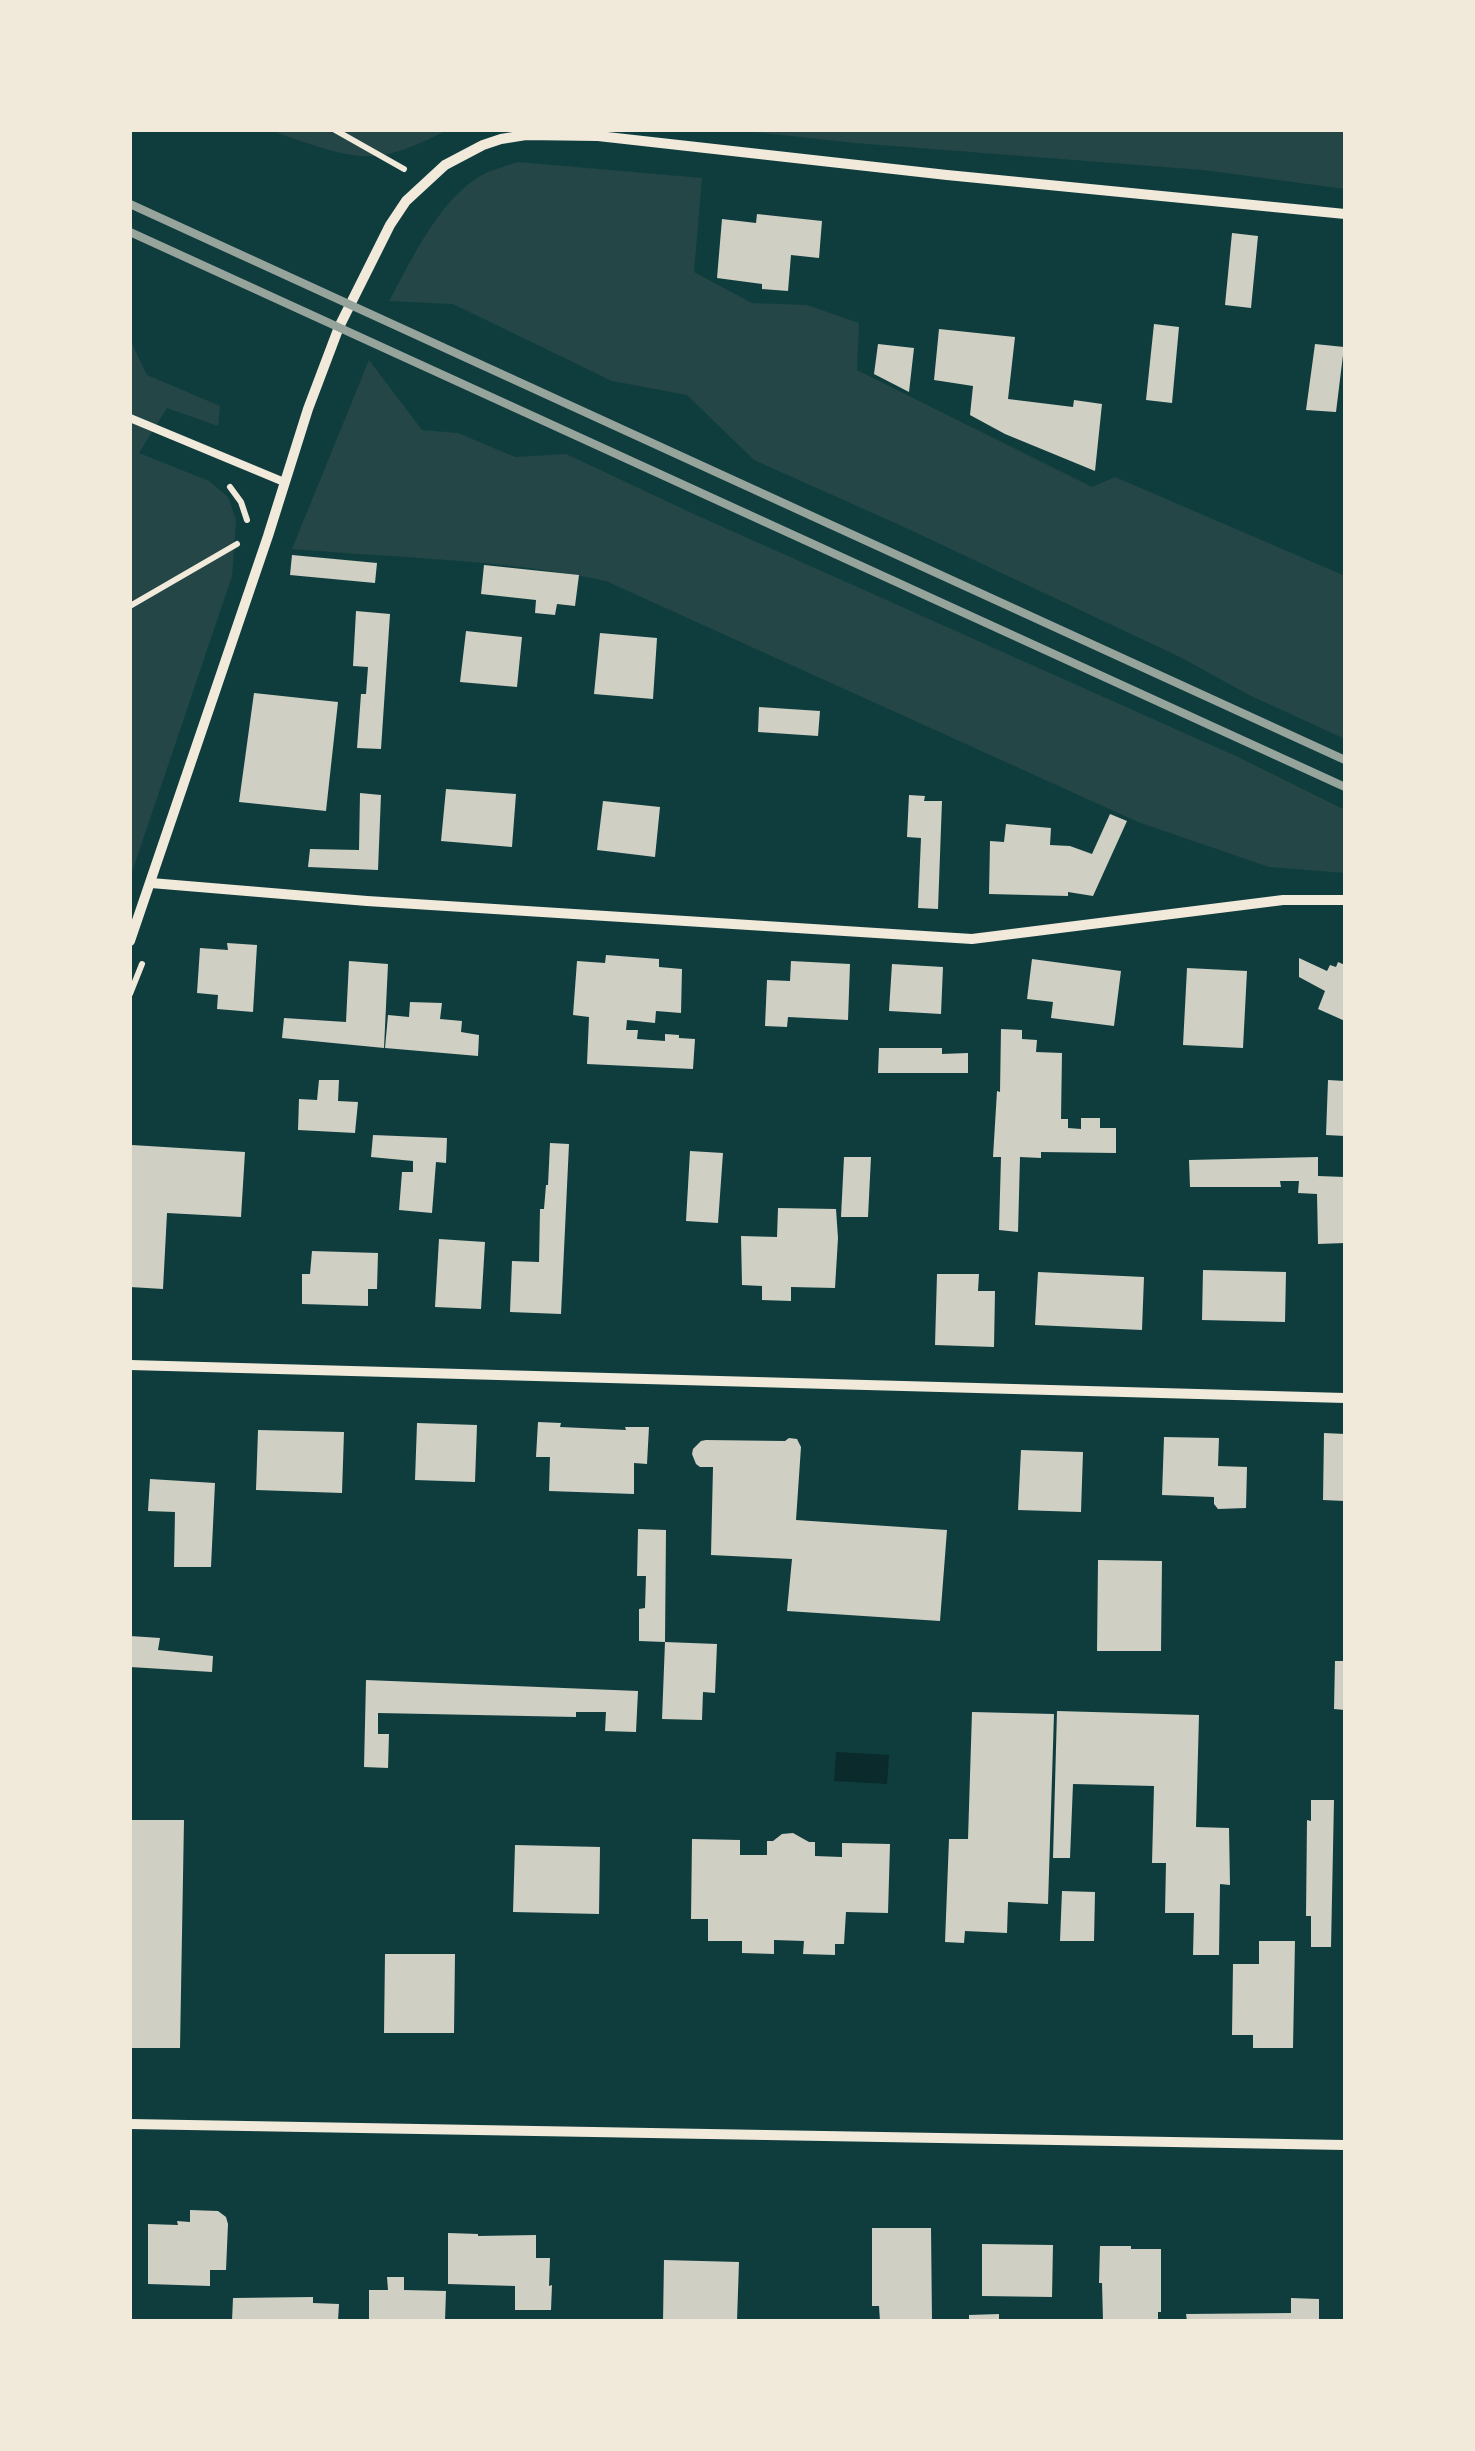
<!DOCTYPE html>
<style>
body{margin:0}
#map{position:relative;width:1475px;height:2451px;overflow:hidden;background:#0f3d3e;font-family:"Varela Round",sans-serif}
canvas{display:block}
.frame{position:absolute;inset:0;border:132px solid #f1e9da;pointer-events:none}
</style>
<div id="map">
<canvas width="1475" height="2451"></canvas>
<div class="frame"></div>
</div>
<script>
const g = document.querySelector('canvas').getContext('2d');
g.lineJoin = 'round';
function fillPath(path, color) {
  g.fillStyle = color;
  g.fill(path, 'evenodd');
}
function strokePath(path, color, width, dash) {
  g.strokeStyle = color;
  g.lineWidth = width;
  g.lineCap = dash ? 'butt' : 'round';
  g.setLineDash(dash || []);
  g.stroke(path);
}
fillPath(new Path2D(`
 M270 130H448C424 141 399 155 372 156 343 158 298 140 270 130Z
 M736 130H1345V189L1203 170 855 143Z
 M518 162 702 178 694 272 752 303 807 305 859 323 857 370 1092 487 1115 477 1345 576V739L1247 694 1182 658 904 527 754 460 687 395 612 381 453 304 389 301C413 258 441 194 488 172 498 168 509 165 518 162Z
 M130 340 147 375 220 406 218 426 167 408 139 453 209 481 228 497 236 520 232 576 130 878Z
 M369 360 422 430 458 433 515 457 566 454 696 515 1238 757 1345 810V873L1269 867 1138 822 606 581C504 559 396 558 292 549Z`), '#244646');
fillPath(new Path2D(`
 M836 1752 889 1755 887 1784 834 1781Z`), '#0a2a2b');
fillPath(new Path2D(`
 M757 214 822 221 819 258 791 255 788 291 762 289V284L717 278 722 219 756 223Z
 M1232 233 1258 236 1251 308 1225 305Z
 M1154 324 1179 327 1172 403 1146 400Z
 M939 329 1015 337 1008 399 1073 407 1074 400 1102 404 1095 471 1005 434 970 415 973 386 934 380Z
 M878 344 914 348 909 392 874 374Z
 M1315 344 1344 347 1336 412 1306 410Z
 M292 555 377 563 375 583 290 575Z
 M484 565 579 575 575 606 557 604 555 615 535 613 536 600 481 594Z
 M356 611 390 614 381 749 357 748 361 694H366L368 667 353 666Z
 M466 631 522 637 517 687 460 682Z
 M600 633 657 638 653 699 594 694Z
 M254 693 338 702 326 811 239 802Z
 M759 707 820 711 818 736 758 732Z
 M446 789 516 794 512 847 441 841Z
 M360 793 381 795 378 870 308 867 310 849 359 850Z
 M909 795 925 796 924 801H942L938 909 918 908 921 838 907 837Z
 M603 801 660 807 655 857 597 850Z
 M1110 814 1127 821 1093 896 1068 892V896L989 894 990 841 1004 842 1006 824 1051 828 1050 845 1070 846 1092 854Z
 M227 943 257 945 253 1012 217 1009 218 995 197 993 200 948 228 950Z
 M606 955 659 959V967L682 969 681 1013 656 1011 655 1023 627 1020 626 1030H638L637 1039 665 1041V1034L679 1035V1038L695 1039 693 1069 587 1064 589 1017 573 1015 577 961 605 963Z
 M1299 958 1327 971 1330 965 1336 967 1338 962 1345 965V1021L1318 1009 1325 991 1299 977Z
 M1032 959 1121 971 1114 1026 1051 1018 1053 1002 1027 999Z
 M349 961 388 964 384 1048 282 1038 284 1018 346 1022Z
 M791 961 850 964 848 1020 788 1017 787 1027 765 1026 767 980 790 981Z
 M892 964 943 967 941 1014 889 1011Z
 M1187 968 1247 971 1243 1048 1183 1045Z
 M410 1002 442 1003 440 1019 462 1021 461 1032 479 1035 478 1056 385 1048 388 1015 409 1017Z
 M1001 1029 1022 1030V1039L1037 1040 1036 1052 1062 1053 1061 1119H1068V1128L1081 1129V1118H1100V1128H1116V1153L1041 1152V1158L1020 1157 1018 1232 999 1230 1001 1157H993L997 1091 1000 1092Z
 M879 1048H942V1054L968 1053V1073H878Z
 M319 1080H339L338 1101 358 1102 355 1133 298 1130 299 1099 317 1100Z
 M1328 1080 1345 1081V1136L1326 1135Z
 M373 1135 447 1138 446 1163 436 1162 432 1213 399 1210 402 1172H413V1161L371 1157Z
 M550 1143 569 1144 561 1314 510 1312 512 1261 539 1262 540 1209H544L546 1185H548Z
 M132 1145 245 1152 241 1217 167 1213 163 1289 130 1287Z
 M690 1151 723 1153 718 1223 686 1221Z
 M844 1157H871L868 1217H841Z
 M1318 1157V1176L1345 1177V1243L1318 1244 1317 1194 1298 1193 1299 1181H1280L1281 1187H1190L1189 1160Z
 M778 1208 836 1209 838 1238 835 1288 791 1287V1301L762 1300V1286L742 1285 741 1236 777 1237Z
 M439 1239 485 1242 481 1309 435 1307Z
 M312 1251 378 1253 377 1289H368V1306L302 1304V1274H310Z
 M1203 1270 1286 1272 1285 1322 1202 1320Z
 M1038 1272 1144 1277 1142 1330 1035 1325Z
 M937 1274H979L978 1291H995L994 1347 935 1345Z
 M538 1422 561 1423 560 1427 626 1430 625 1427H649L647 1464 634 1463V1494L549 1491 550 1457H536Z
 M417 1423 477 1425 475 1482 415 1480Z
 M258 1430 344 1432 342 1493 256 1490Z
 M1324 1433 1345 1434V1501L1323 1500Z
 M1164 1437 1219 1438 1218 1466 1247 1467 1246 1508 1218 1509 1214 1504V1497L1162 1495Z
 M789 1438 797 1439 801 1447 796 1520 947 1530 940 1621 787 1611 792 1559 711 1555 713 1467H700L696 1464 692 1454 693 1449 701 1441 706 1440 785 1441Z
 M1021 1450 1083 1452 1081 1512 1018 1510Z
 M150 1479 215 1483 211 1567H174L175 1512 148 1511Z
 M638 1529 666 1530 665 1642 717 1644 715 1693 703 1692 702 1720 662 1719 665 1642 639 1641V1609L645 1608 646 1576H637Z
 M1098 1560 1162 1561 1161 1651H1097Z
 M130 1636 160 1638 158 1650 213 1656 212 1672 130 1667Z
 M1335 1661H1345V1710L1334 1709Z
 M366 1680 638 1691 636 1732 605 1731 606 1712H576V1717L378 1713V1734H389L388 1768 364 1767Z
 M1057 1711 1199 1715 1196 1827 1229 1828 1230 1885 1220 1884 1219 1955H1193L1194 1913H1165L1166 1863H1152L1154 1786 1073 1784 1070 1858H1053Z
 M972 1712 1054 1714 1048 1904 1008 1902 1007 1933 965 1931 964 1943 945 1942 949 1839H968Z
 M1311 1800H1334L1331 1947H1311V1916H1306L1307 1820 1311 1821Z
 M130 1820H184L180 2048H130Z
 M793 1833 809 1842H815V1856L842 1857V1843L890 1844 888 1913 846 1912 844 1944H835V1955L803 1954 804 1941 774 1940V1954L742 1953V1941H708V1919H691L692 1839 740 1840V1855H767V1841H773L782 1834Z
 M515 1845 600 1847 599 1914 513 1912Z
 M1062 1891 1095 1892 1094 1941H1060Z
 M1259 1941H1295L1293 2048H1253V2035H1232L1233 1964H1259Z
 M385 1954H455L454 2033H384Z
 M190 2210 218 2211 226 2217 228 2224 226 2270H210V2286L148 2284V2224L178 2225 177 2221 190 2222Z
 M872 2228H931L932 2321H880L879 2306H872Z
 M448 2233 478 2234V2236L536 2235V2258H550L549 2286 552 2285 551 2310H515V2286L448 2284Z
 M982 2244 1053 2245 1052 2297 982 2296Z
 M1100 2246H1131V2249H1161V2312H1158V2321H1103L1102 2283H1099Z
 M664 2260 739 2262 737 2321H663Z
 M387 2277H404V2290L446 2291 445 2321H369V2290H388Z
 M313 2297V2303L339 2304 338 2321H232L233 2298Z
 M1291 2298 1319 2299V2321H1187L1186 2314 1291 2313Z
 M999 2314V2321H969V2315Z`), '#cfcfc3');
strokePath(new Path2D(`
 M335 130 404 169
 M230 487 241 502 247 520
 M130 606 237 544
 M130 994 142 964`), '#f1e9da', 6);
strokePath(new Path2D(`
 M130 418 284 482`), '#f1e9da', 8);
strokePath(new Path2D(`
 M151 883 367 901 972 939 1283 900H1345
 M130 941 268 536 308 409 339 327 390 225 406 201 445 165 483 145 501 139 526 135 598 136 947 175 1345 214
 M130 1365 1345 1398
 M130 2124 1345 2145`), '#f1e9da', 10);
strokePath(new Path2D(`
 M130 204 1345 760
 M130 232 1345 787`), '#97a49c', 8);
</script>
